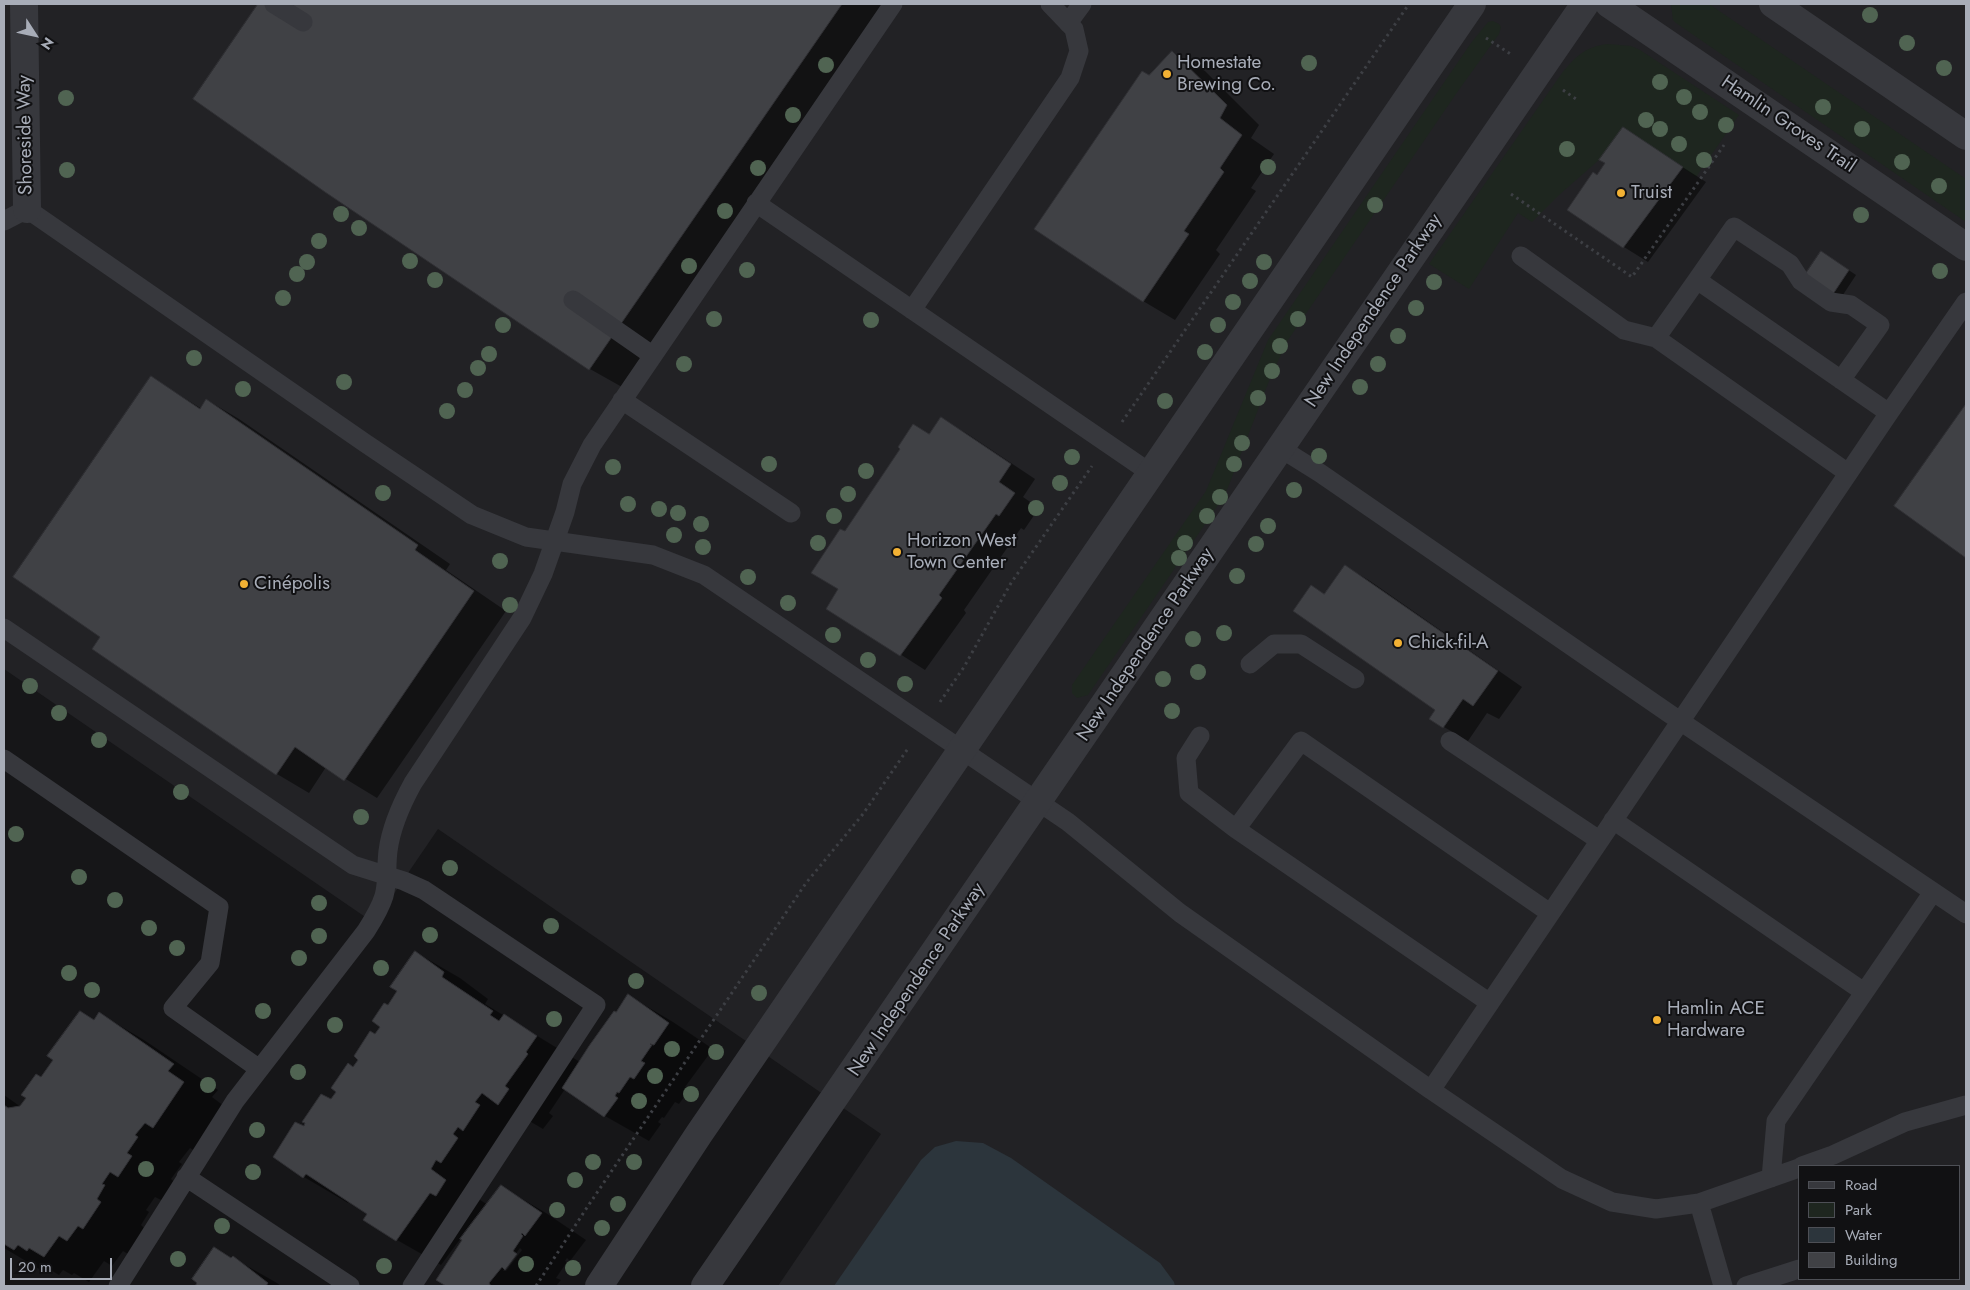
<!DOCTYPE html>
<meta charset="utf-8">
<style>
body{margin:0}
#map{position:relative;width:1970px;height:1290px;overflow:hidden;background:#161618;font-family:Jost,sans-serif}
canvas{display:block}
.frame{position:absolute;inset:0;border:5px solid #a8adb8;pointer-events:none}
.legend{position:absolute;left:1798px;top:1165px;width:162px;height:115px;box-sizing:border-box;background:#111113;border:1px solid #4d4f55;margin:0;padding:6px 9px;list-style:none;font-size:15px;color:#a8adb8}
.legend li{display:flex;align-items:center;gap:10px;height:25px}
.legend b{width:25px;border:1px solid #4d4f55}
.north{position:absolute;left:10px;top:10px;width:50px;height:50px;-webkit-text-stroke:4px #111113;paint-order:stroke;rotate:125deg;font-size:14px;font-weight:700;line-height:20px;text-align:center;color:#a8adb8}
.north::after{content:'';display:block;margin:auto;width:18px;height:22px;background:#a8adb8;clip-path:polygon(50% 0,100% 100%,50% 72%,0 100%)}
.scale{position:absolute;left:10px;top:1258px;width:102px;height:22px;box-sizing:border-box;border:2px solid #a8adb8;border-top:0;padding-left:6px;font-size:15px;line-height:18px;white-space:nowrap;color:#a8adb8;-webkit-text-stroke:4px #111113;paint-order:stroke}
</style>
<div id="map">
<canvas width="1970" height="1290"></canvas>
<div class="frame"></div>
<ul class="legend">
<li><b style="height:6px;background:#37383d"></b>Road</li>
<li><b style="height:14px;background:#1e261f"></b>Park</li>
<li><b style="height:14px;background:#2c353c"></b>Water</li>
<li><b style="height:14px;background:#404145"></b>Building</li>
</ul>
<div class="north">N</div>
<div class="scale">20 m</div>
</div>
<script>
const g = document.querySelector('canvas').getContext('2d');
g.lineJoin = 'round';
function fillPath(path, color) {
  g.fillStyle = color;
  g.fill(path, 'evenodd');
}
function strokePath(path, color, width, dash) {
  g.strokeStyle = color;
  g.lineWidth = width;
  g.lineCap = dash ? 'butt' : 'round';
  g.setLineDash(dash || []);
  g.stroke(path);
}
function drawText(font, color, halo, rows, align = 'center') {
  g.font = font + ' Jost,sans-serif';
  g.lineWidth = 4;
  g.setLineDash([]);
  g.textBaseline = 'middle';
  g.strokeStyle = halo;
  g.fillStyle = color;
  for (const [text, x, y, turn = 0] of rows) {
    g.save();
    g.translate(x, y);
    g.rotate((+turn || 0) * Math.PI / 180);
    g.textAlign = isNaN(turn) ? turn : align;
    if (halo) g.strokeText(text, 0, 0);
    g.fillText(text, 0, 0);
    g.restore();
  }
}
fillPath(new Path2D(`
 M4 4H1966V1286H778L881 1134 438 829 374 923 4 669ZM1799 1166H1959V1279H1799Z`), '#222225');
fillPath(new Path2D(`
 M1671 4H1709L1966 179V222L1676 23 1673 20Z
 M1493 21 1499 24 1501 27 1499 34 1458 91 1288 340 1271 376 1225 495 1088 695 1077 698 1072 693V685L1206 491 1268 340 1471 43 1488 22Z
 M1608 44 1631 46 1640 50 1739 115 1696 177 1651 147 1599 160 1559 195 1532 222 1518 213 1469 289 1429 264 1562 73C1577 55 1585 47 1608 44Z`), '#1e261f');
fillPath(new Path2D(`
 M956 1141 983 1143 1011 1158 1160 1263 1174 1282 1175 1286H834L921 1160 935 1147Z`), '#2c353c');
fillPath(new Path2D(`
 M259 4H887L622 387 590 369 326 191 194 98Z
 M1173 53 1205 71 1259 125 1251 138 1274 154 1251 188 1256 191 1216 250 1220 254 1175 320 1143 301 1149 77Z
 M1623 129 1706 182 1648 262 1624 247 1569 210 1598 176Z
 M1829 257 1856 275 1833 310Z
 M152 378 202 409 207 400 239 419 450 564 446 570 506 611 377 798 326 767 309 793 277 774 102 637Z
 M1966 406V556L1895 506Z
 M941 419 966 433 1035 479 1023 497 1039 508 1024 530 1021 528 964 610 966 613 925 670 828 608 840 589 845 532 929 435Z
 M1345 566 1370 581 1522 687 1499 719 1487 713 1468 741 1444 727 1437 710 1325 595Z
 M415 952 460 978 488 999 485 1004 580 1062 629 996 673 1022 713 1049 685 1087 689 1090 679 1104 675 1102 664 1118 662 1117 658 1122 661 1124 649 1141 605 1116 565 1089 549 1113 553 1116 543 1129 526 1119 474 1196 488 1205 502 1187 546 1213 586 1240 570 1261 567 1258 565 1261 567 1262 556 1278 561 1280 556 1286H448L438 1280 464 1239 461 1238 441 1265 397 1240 369 1214 349 1201 348 1203 304 1177 305 1128 331 1101 382 1027 388 1006 399 991ZM475 1218 478 1219 470 1229 468 1228ZM520 1248 522 1250 506 1271H503Z
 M100 1014 144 1040 218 1090 212 1097 228 1109 198 1153 190 1148 179 1162 182 1164 171 1179 176 1183 163 1201 155 1197 146 1210 149 1212 141 1225 145 1229 128 1254 123 1251 112 1266 104 1261 89 1282 74 1273 72 1275 63 1270 59 1275 44 1266 41 1270 4 1248V1095L21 1107 42 1079Z
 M233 1258 277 1283 281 1286H196L199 1283Z`), '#0007');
const building = new Path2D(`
 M258 4H842L589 370 325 192 193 99Z
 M1172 51 1227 105 1220 118 1242 135 1220 168 1224 172 1184 231 1189 234 1143 302 1034 229 1142 71 1149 75Z
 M1623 127 1683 167 1623 248 1567 210 1593 172 1597 175 1605 163 1599 160Z
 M1821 251 1849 270 1825 306 1796 288Z
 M151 376 200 409 206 399 418 545 415 550 474 591 344 781 295 747 276 775 92 649 100 637 13 577Z
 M1966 404V558L1894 506Z
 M941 417 1011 464 999 482 1015 493 999 516 996 514 939 595 942 598 900 656 826 609 838 589 811 573 840 529 845 531 900 449 898 447 913 424 929 434Z
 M1345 565 1498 671 1473 706 1463 699 1443 728 1429 719 1435 710 1293 611 1311 585 1324 594Z
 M415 951 444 972 442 977 493 1011 490 1015 499 1021 504 1014 537 1036 526 1052 528 1054 505 1086 509 1089 498 1105 482 1093 475 1102 480 1105 463 1131 458 1127 453 1134 458 1138 441 1163 436 1160 431 1169 446 1180 436 1196 430 1193 396 1241 363 1220 367 1214 306 1174 303 1178 273 1157 295 1122 304 1126 305 1123 302 1122 321 1094 331 1099 336 1092 331 1088 348 1063 353 1067 358 1060 354 1056 370 1031 375 1034 380 1027 372 1021 384 1003 388 1005 397 991 390 987Z
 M628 994 669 1023 654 1045 650 1044 652 1045 641 1061 645 1063 634 1079 630 1077 619 1093 617 1092 615 1096 618 1098 604 1117 562 1088 589 1046 614 1011 616 1012Z
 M80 1011 94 1020 99 1012 174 1064 168 1071 184 1082 153 1128 145 1123 135 1135 138 1137 127 1153 132 1156 118 1177 110 1172 102 1184 105 1185 97 1199 101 1202 83 1229 78 1226 67 1241 59 1236 44 1257 29 1248 27 1251 18 1245 14 1250 4 1244V1105L8 1108 20 1106 26 1098 21 1095 36 1074 41 1077 53 1060 47 1056Z
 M501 1185 542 1213 525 1236 522 1233 521 1234 523 1236 513 1251 517 1254 505 1270 502 1267 489 1283 491 1286H446L436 1280 462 1240 460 1239Z
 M214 1247 231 1258 233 1256 268 1283 266 1286H195L197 1283 192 1279Z`);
fillPath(building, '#404145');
strokePath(building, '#303034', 1);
strokePath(new Path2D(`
 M1486 38 1512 55
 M1563 90 1576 99
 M1511 194 1632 277 1724 145
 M1122 422 1409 4
 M940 702 964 667 1011 583 1092 466
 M536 1286 586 1209 806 883 863 814 909 747`), '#3d3f44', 3, [2.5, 4]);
strokePath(new Path2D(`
 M274 4 303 22
 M1068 23 1082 4
 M756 203 1152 474
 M4 221 27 209 365 443 472 515 526 537 653 555 704 575 1068 822 1180 913 1431 1090 1889 413 1966 302
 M1521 256 1624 330 1656 338 1848 473
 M573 300 652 355
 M912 310 1070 78 1079 51 1074 29 1050 4
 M1656 338 1697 280
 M1841 380 1880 325 1851 305 1831 302 1801 281 1790 264 1734 227 1697 280 1889 413
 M622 400 791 513
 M1280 448 1320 473 1680 721 1966 914
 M4 628 353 865 404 881 424 890 596 1005 412 1286
 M1250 664 1274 644H1301L1355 679
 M1200 736 1186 758 1189 793 1236 829
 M1450 741 1599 840
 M4 759 219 907 210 963 173 1008 258 1068
 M1613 820 1864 992
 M1490 1003 1236 829 1301 741 1550 913
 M1431 1090 1562 1179 1612 1202 1656 1209 1699 1203 1799 1168
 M1802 1166 1833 1155 1905 1122 1966 1105
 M186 1177 350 1286
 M1771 1178 1776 1121 1933 892
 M1699 1203 1723 1286
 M118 1286 235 1101 366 931C373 920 380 909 384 896 388 882 386 866 388 851 391 827 402 803 413 783L522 618 543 574 565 512 572 484 592 445 893 4
 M1746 1286 1799 1269`), '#37383d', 19);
strokePath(new Path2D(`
 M24 4 27 209`), '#37383d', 28);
strokePath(new Path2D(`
 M1609 4 1966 247
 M1773 4 1966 136
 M599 1286 699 1134 1472 4
 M705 1286 1585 4`), '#37383d', 28);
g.fillStyle = '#506452';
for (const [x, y] of [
 [1870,15],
 [1907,43],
 [1309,63],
 [826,65],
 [1944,68],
 [1660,82],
 [1684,97],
 [66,98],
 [1823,107],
 [1700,112],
 [793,115],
 [1646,120],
 [1726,125],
 [1660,129],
 [1862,129],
 [1679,144],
 [1567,149],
 [1704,160],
 [1902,162],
 [1268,167],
 [758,168],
 [67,170],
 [1939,186],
 [1375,205],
 [725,211],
 [341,214],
 [1861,215],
 [359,228],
 [319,241],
 [410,261],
 [307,262],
 [1264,262],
 [689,266],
 [747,270],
 [1940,271],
 [297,274],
 [435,280],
 [1250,281],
 [1434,282],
 [283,298],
 [1233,302],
 [1416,308],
 [714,319],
 [1298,319],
 [871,320],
 [503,325],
 [1218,325],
 [1398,336],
 [1280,346],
 [1205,352],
 [489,354],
 [194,358],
 [684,364],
 [1378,364],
 [478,368],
 [1272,371],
 [344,382],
 [1360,387],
 [243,389],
 [465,390],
 [1258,398],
 [1165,401],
 [447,411],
 [1242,443],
 [1319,456],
 [1072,457],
 [769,464],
 [1234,464],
 [613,467],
 [866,471],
 [1060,483],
 [1294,490],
 [383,493],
 [848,494],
 [1220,497],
 [628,504],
 [1036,508],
 [659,509],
 [678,513],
 [834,516],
 [1207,516],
 [701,524],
 [1268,526],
 [674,535],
 [818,543],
 [1185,543],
 [1256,544],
 [703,547],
 [1179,558],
 [500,561],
 [1237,576],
 [748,577],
 [788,603],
 [510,605],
 [1224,633],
 [833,635],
 [1193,639],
 [868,660],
 [1198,672],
 [1163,679],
 [905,684],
 [30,686],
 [1172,711],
 [59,713],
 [99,740],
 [181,792],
 [361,817],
 [16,834],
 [450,868],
 [79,877],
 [115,900],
 [319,903],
 [551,926],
 [149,928],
 [430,935],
 [319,936],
 [177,948],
 [299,958],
 [381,968],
 [69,973],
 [636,981],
 [92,990],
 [759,993],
 [263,1011],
 [554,1019],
 [335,1025],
 [672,1049],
 [716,1052],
 [298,1072],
 [655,1076],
 [208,1085],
 [691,1094],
 [639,1101],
 [257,1130],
 [593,1162],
 [634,1162],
 [146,1169],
 [253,1172],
 [575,1180],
 [618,1204],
 [557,1210],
 [222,1226],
 [602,1228],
 [178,1259],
 [526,1264],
 [384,1266],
 [573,1268]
]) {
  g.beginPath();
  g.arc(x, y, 8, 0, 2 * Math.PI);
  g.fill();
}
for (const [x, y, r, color] of [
 [1167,74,5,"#f2b134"],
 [1621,193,5,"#f2b134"],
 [897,552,5,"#f2b134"],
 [244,584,5,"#f2b134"],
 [1398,643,5,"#f2b134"],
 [1657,1020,5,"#f2b134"]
]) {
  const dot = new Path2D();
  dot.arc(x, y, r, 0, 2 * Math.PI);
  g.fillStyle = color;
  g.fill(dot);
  strokePath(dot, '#111113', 2);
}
drawText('19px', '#a8adb8', '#111113', [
 ["Homestate",1177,63],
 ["Brewing Co.",1177,85],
 ["Truist",1631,193],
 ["Horizon West",907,541],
 ["Town Center",907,563],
 ["Cinépolis",254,584],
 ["Chick-fil-A",1408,643],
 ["Hamlin ACE",1667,1009],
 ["Hardware",1667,1031]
], 'left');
drawText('19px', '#a8adb8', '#111113', [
 ["Hamlin Groves Trail",1788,125,34],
 ["Shoreside Way",26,135,-91],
 ["New Independence Parkway",1374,311,-56],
 ["New Independence Parkway",1146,645,-56],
 ["New Independence Parkway",917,980,-56]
]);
</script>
